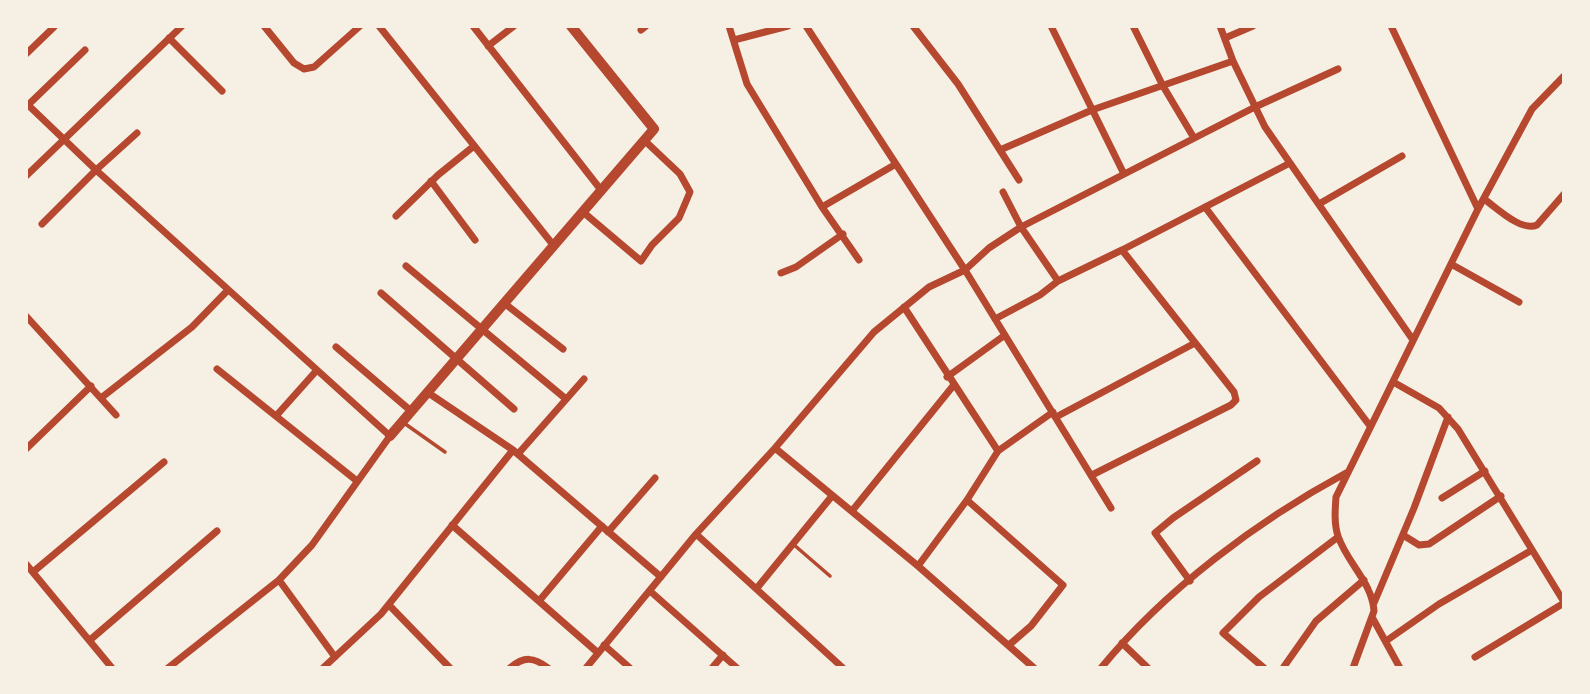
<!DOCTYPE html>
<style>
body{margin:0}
#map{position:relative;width:1590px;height:694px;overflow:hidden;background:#f6efe4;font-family:"Titillium Web",sans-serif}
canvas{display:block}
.frame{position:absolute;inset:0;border:28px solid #f6efe4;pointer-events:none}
</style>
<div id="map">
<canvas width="1590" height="694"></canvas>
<div class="frame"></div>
</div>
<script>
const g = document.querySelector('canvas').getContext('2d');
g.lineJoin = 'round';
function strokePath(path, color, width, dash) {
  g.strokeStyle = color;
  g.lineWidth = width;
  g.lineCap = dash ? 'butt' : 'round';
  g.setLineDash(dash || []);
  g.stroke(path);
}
strokePath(new Path2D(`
 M404 423 445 452
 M793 544 830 576`), '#b5482f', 3.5);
strokePath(new Path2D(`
 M264 26 294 63 304 69 314 67 360 26
 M379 26 554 246
 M473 26 601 190
 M729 26 747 84 822 207 859 260
 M806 26 965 270 1111 508
 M913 26 958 84 1019 180
 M1051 26 1124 174
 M1133 26 1163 86 1194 138
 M1220 26 1233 61 1265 127 1413 340
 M1391 26 1478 209
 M641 30 646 26
 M169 38 222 91
 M1225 38 1253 26
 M734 40 788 26
 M488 46 514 26
 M26 54 54 27
 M26 103 96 170 390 436 312 545 279 580 168 668
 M27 106 85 50
 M1000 150 1092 110 1233 61
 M26 176 182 26
 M431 181 475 240
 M1003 192 1021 227 1058 281 1122 250 1290 163
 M1484 199C1497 208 1521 232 1537 225L1564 194
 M1319 204 1402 156
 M822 207 896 164
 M1205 207 1370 426
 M583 212 641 261 652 245 679 218 690 192 680 174 644 140
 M396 216 438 175 474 146
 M42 224 96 170 137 133
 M1451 264 1519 302
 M406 266 566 399
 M781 273 796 267 843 234
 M381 293 514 409
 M504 303 563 349
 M904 307 998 451
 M26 316 116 415
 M995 319 1040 295 1058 281
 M336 347 411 411
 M217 369 357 481
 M947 377 1005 335
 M1395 383 1439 408 1458 429 1564 602
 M427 392 513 450 661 577
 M101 398 192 327 228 290
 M276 416 317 370
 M1056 417 1195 343
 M775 448 918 566 1034 668
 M26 449 91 386
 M518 454 584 379
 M1092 475 1231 405 1236 400 1234 392 1122 250
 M1442 498 1485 471
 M967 500 1063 585 1031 626 1009 645
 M852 511 953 386
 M452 525 597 652
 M608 532 655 478
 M696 534 843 668
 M1403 535 1419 545 1429 544 1501 496
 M26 564 112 668
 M918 566 967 500 998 451 1053 412
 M33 572 164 462
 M279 580 335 657
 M1190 581 1155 533 1173 518 1257 461
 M757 588 832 496
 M650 591 737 668
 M539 601 602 526
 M1374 603 1414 508 1448 417
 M389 605 450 668
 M1372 617 1400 668
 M90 640 217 531
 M1386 641 1439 604 1532 550
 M1122 643 1148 668
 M604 645 630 668
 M1475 657 1564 603
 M323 668 381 614 513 450
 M510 668C524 656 534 657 548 668
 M586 668 696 534 775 448 874 332 929 287 965 270 989 248 1021 227 1255 107 1338 69
 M712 668 723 655
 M1101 668C1165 590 1257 521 1346 473
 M1264 668 1223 633 1259 597 1338 537
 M1283 668 1316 621 1364 580
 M1353 668 1374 611C1372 582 1347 563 1338 536 1334 524 1335 510 1336 497L1478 209 1532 109 1564 76`), '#b5482f', 7);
strokePath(new Path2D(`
 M390 436 654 129 571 26`), '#b5482f', 10);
</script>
